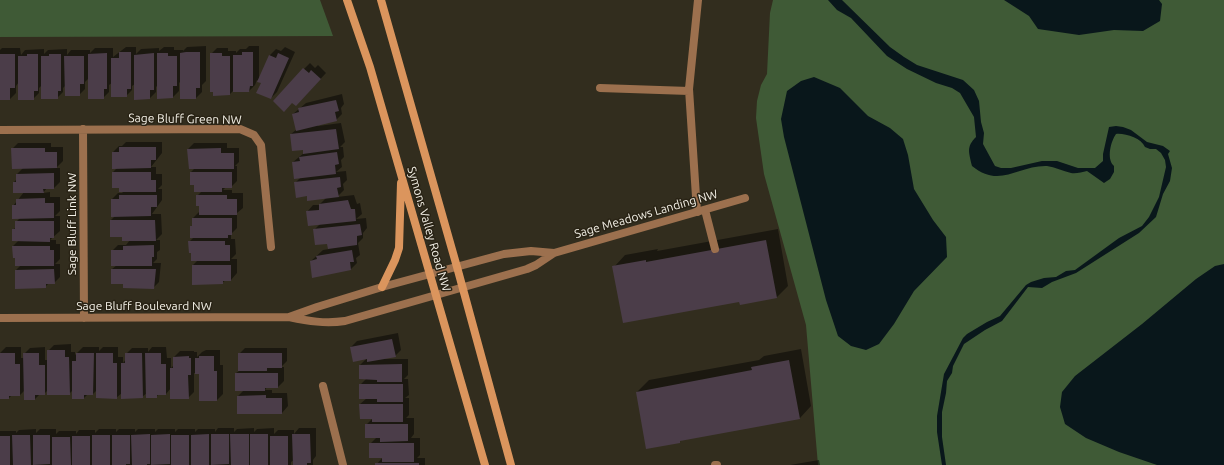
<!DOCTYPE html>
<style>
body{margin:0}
canvas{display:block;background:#322d1e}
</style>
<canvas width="1224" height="465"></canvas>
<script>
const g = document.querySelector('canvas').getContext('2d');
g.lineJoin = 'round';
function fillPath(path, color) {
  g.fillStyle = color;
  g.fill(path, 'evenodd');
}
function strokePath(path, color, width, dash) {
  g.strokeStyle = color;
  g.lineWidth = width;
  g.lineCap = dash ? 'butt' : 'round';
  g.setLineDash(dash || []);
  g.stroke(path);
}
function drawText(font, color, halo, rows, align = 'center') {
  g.font = font + ' Ubuntu,sans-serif';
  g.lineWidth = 3;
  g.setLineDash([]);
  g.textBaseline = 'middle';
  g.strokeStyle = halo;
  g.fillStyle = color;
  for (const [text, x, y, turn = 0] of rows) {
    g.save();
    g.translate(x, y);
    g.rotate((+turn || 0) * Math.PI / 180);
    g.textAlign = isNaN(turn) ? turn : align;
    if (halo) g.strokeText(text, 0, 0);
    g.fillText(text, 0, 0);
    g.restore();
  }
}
fillPath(new Path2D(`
 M0 0H320L333 36 0 37Z
 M773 0H1224V465H818L806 325 764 174 756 118 757 101 761 85 767 74 770 13Z`), '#3f5a36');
fillPath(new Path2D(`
 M828 0H842L890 47 904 57 917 65 963 80 974 90 979 101 981 122 984 133 983 144 995 166 1001 168H1011L1042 161H1057L1078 168H1095L1103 161V154L1109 127 1116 126 1123 127 1131 130 1147 142 1163 146 1170 151 1168 154 1172 168 1170 181 1163 194 1156 217 1139 233 1076 273 1052 282 1042 288 1028 287 1002 321 985 330 964 344 953 366 952 373 947 381 946 393 942 412V437L946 465H942L937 432V416L944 374 963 338 967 334 987 322 1000 316 1026 285 1031 282 1044 278 1056 277 1066 271 1075 270 1119 238 1142 226 1149 217 1159 197 1166 167 1165 160 1161 153 1156 149H1150L1145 147C1141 138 1125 133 1116 134 1111 141 1106 159 1114 166V172L1110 179 1104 183 1087 171C1082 172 1076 174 1071 173 1063 171 1055 167 1047 166 1018 165 1000 189 972 166 969 152 966 147 976 137L974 117 960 93 952 88 936 83 907 69 887 56 851 18 837 10Z
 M1004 0H1159L1162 4 1160 21 1143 31 1114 30 1079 35 1038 29 1029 16Z
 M814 77 840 88 868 116 890 128 903 139 908 155 914 189 933 220 946 237 947 257 914 291 894 324 879 344 866 350 851 346 838 336 826 300 784 137 781 119 787 91 801 81Z
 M1224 264V465H1157L1119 452 1086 438 1065 424 1060 407 1062 392 1075 376 1142 324 1196 279 1215 266Z`), '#09171b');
fillPath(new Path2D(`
 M206 46V81L202 85V92L196 98 181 81 179 83V91L173 97 158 85 156 87V92L150 98 135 84 132 86V90L126 96 112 83 109 85V92L103 98 89 78 85 82V89L79 95 65 86 63 88V92L57 98 42 85 39 88V93L33 99 19 82 16 86V93L10 99H0V50L2 48H20L21 55 25 50 44 49V54L48 50 67 49V55L71 50H90V53L95 48H113V57L126 47H136V54L141 49 159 48V51L164 47H174V50H183V51L187 47Z
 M249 46H259V80L270 55 276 49 281 51 285 47 295 52 277 92 271 98 262 83 257 80 255 85 249 91H233L230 94 211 54 217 48H228V51H236V53L240 49H246Z
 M310 63 315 68 318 65 326 73 302 99 292 102 304 69Z
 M342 94 344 104 341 108 342 114 336 120 317 125 318 126 341 123 345 142 340 147H343L344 157 341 160 342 167 336 172 346 171 347 180 343 184 344 190 337 197 354 195 357 204 360 203 362 214 356 219 366 218 367 228 363 233V238L358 243 360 255 356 258 357 263 351 269 311 261 323 250 329 249 328 243 314 230 320 224 307 212 313 205H319L326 198 308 195 295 183 301 177 293 162 304 153V149L291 134 297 129 293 114 306 103Z
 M126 142H162V153L151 167H156V174H162V185L158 189H162V200L152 214H161L162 234 156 240H160V250L157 252V259L153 263H161L159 282 153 288 124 283 112 269 117 265 112 251 118 245H126L130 240 123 236 111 220 115 216 112 199 118 193H122L124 191 120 187 113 172 117 168 113 152 119 146H122Z
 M18 143H51V147H63V161L56 168H60V182L54 188H47L43 193 50 192V197H60V211L55 216H60V231L50 240H56V244H60V259L55 264H60V277L54 283H49L45 287 16 270 21 265 16 257 13 246 19 240 13 230 16 227V222L20 218 13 206 24 192 14 182 17 179V174L24 167 12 149Z
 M194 143H227V148H239V162L235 166H237V181L231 187H226L223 190H232V193H243V208L237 213V228L231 234V239H235L236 254 231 259H237V273L231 280H226L222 283 193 265 198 260 189 242 194 237 191 227 193 224V218L199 212 200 205 197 196 202 191 195 184 191 172 195 168 188 149Z
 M778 229 788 286 777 297 740 301 614 267 625 255 658 249 657 251Z
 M398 333 401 350 395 356 385 358V359H408V375L404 379H408L409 395 405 398H409V415L406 418H414V434L411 438H420V455L417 458H425V465H376L383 457 370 444 377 437 366 425 373 418 360 404 367 398 360 385 366 379 360 365 367 358 351 347 357 341Z
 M71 344V352H75V355L83 347H99V351L103 347H118V357H123V363L126 359V354L132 348H148V352L152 347H166L167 358H171V368L174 365V357L180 351H194V352H197V357L202 352 206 350H220V365H223V394L217 400 200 373H194V392L188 398 171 388 166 394H159L156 397 147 393 142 397 122 393 116 398 97 390 93 394H88L84 398 73 390 69 394 48 390 44 394H40L35 399 25 390 20 395H12L9 398H0V353L6 347H21V358H24V354L30 348 45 347V360H48V351L54 345Z
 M245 348H287V361L281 367H284V381L278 387H267L265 390H272V393H287L288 406 282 413 238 396 244 390 236 373 239 371V354Z
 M801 349 811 406 800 418 682 440 679 442 637 392 649 380 759 360 764 356Z
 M218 428H234V432L237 429 254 428V432L257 429 274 428V434L278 430H294V434L299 428H316V456L313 460V465H294V460L291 462V465H0V431H16V433L19 430 36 429V433L40 429H56V434L59 431H76V434L79 430H95V433L99 429H116V432L119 429H135V432L138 429H155V432L158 429H175V432L178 429H195V432L198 429H215V432Z
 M819 460 820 465H790Z`), '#0007');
fillPath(new Path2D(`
 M119 52H131V89H127V97H111V58H119Z
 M186 52H200V88H196V99H180V53Z
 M242 52H253V86H250L249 92H233V55H242Z
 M107 53V89H104V99H88V54Z
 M154 53V90H150V99L134 100V55Z
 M157 53H168V56H177V86H173V98L157 99Z
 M210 53H222V56H230V95L213 96V92H210Z
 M278 53 289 58 271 99 256 93 261 83 257 82 269 55 276 58Z
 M0 54H15V88H10V100H0Z
 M27 54H38V91H34V100H18V56H27Z
 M49 54H61V91H58V99H41V56H49Z
 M64 56H84V84H80V96H65Z
 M303 68 309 73 311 70 321 79 296 106 292 103 284 112 273 101Z
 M336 100 339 111 335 112 337 121 296 131 292 114 299 112 298 108Z
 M336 129 339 149 303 154V150L292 151 290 134Z
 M119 147H156V160H151V168L112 169V152H119Z
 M11 148H45V152H57V168L12 169Z
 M221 148V153H234V169H189L187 149Z
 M337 152 339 164 335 165 336 174 294 179 292 162 300 161 299 157Z
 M112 172H151V180H156V192H119V188H112Z
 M190 172H232V188H222V192H194V185H190Z
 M54 173V189H43L44 193H13V182H16V174Z
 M340 177 341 187 337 188 339 197 307 201V196L296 198 294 182Z
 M119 195H157V207H151V216L111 217V199H119Z
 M196 195H227V199H237V215H199V206H196Z
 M45 198V203H54V218L12 219V205H16V199Z
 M348 200 351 209H355L356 221 308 226 306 211 319 210V204Z
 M192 218H232V235H228V238H190V226H192Z
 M110 220H155L156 241H122V237H110Z
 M15 221H54V238H50V242L12 241V229H15Z
 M360 224 362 235 357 236V245L328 249 327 244 315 245 313 229Z
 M766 240 777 298 740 305 739 302 623 323 612 266 646 260V262Z
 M188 241H225V245H230V261H191V253H189Z
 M154 245V257H152V266H111V250H123V246Z
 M12 246H50V250H54V266H15V258H13Z
 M352 250 354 262H350L351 270 312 278 310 261 317 259 316 256Z
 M192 265H231V281H223V284L192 285Z
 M54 269 55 284H46V288L15 289V270Z
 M111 269H156L154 289 123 288V284H111Z
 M392 339 396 357 367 362V359L353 362 350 347Z
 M47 350H65V357H69L70 395H47Z
 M0 353H15V364H20V396H9V399H0Z
 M23 353H39V365H45V395H35V400H24Z
 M76 353H94L93 395H84V399H72V361H76Z
 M96 353H113V363H117V399L96 398Z
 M125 353H142L143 398 121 399V363H125Z
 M145 353H161V364H166V395H157V398H146Z
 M238 353H282V368H267V371H238Z
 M189 356V358H191V375H188L189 399H170V368H173V357Z
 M199 356H214V371H217V401H199V374H195V358H199Z
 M789 360 800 419 680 441V443L646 449 636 392 752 370 751 367Z
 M402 364V382H377V380L359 379V365Z
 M235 373H278V388H265V391H235Z
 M359 384H403V402H377V399H359Z
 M266 395V398H282V414H237V396Z
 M359 404H403V422H372V419H360Z
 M365 424H408V441L380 442V438H365Z
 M150 434V464H147V465H132L131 435Z
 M170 434V464L151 465V435Z
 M209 434V465H191V435Z
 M211 434H229V464L211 465Z
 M230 434H249V465H231Z
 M250 434H268V465H250Z
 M292 434H310L311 463H307V465H293Z
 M12 435H30L31 465H13Z
 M33 435H50V464L33 465Z
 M92 435H110V465H92Z
 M112 435H130V464H126V465H112Z
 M171 435H189V465H171Z
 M0 436H10V465H0Z
 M72 436H90V465H72Z
 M270 436H288V465H270Z
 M52 437H70L71 465H52Z
 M369 443H414V462H382V458H369Z
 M375 463H419V465H375Z`), '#4b3d49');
strokePath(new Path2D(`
 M600 88 689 91
 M705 210 715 249
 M697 212 689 89 698 0
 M715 465H717`), '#9c704e', 8);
strokePath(new Path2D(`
 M83 129 84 318
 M0 130 240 129 254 135 261 145 271 247
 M289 317 317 307 382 287 504 254 531 251 554 253
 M0 318 289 317C308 321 325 324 345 321L527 269 536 265 554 253 745 198
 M323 386 343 465`), '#9c704e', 8);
strokePath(new Path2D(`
 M347 0 370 67 485 465
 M381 0 457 267 511 465
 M382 287 395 260 399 248 401 183`), '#db955d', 8);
drawText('12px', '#f4f1e7', '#292315', [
 ["Sage Bluff Green NW",185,119,1],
 ["Sage Meadows Landing NW",646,214,-16],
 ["Sage Bluff Link NW",72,224,-90],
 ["Symons Valley Road NW",429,229,74],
 ["Sage Bluff Boulevard NW",144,306]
]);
</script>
